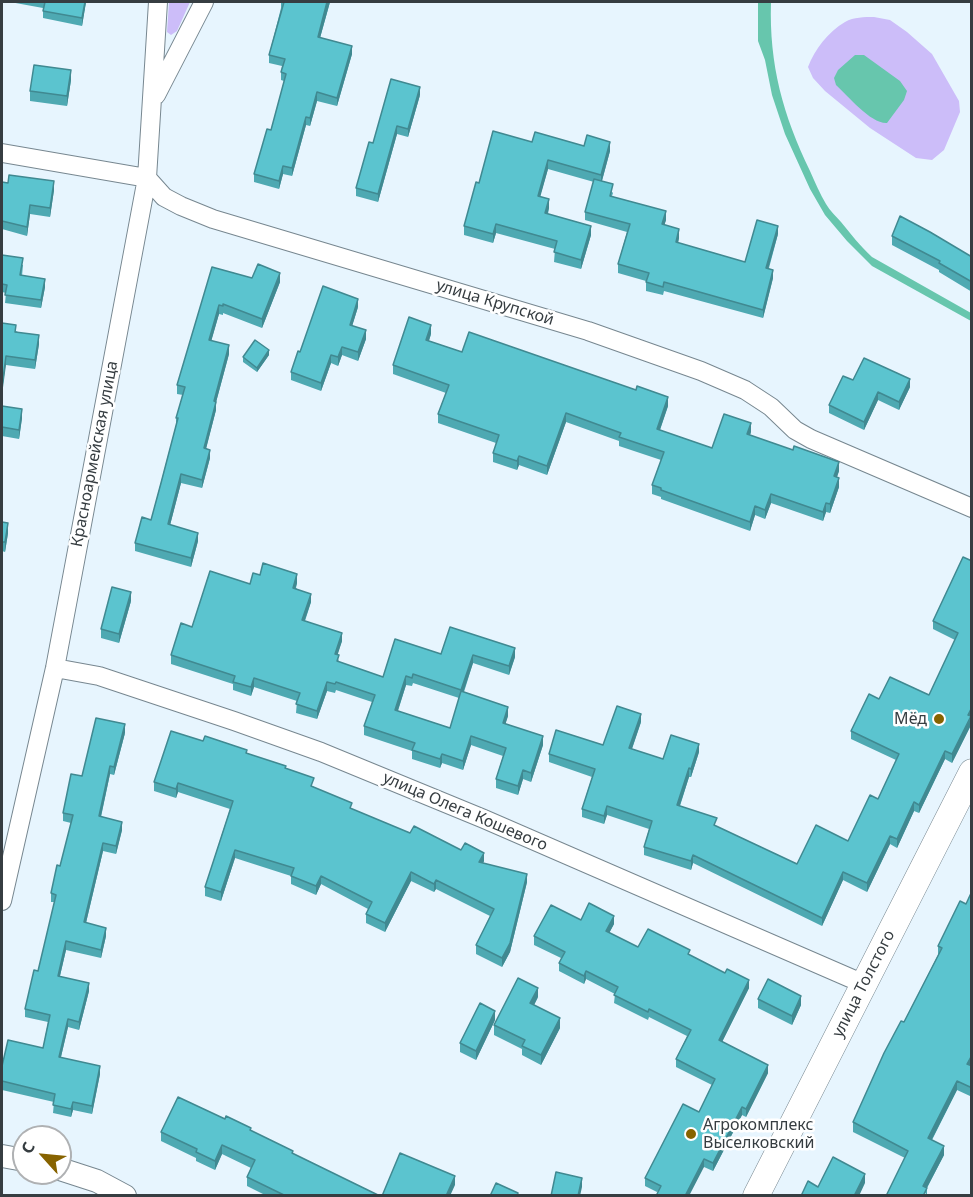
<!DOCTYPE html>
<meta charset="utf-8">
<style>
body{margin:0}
#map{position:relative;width:973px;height:1197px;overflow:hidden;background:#e7f5fe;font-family:"Noto Sans",sans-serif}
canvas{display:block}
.frame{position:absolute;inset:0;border:3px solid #363d41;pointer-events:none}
.north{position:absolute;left:12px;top:1125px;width:60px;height:60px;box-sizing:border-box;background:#fff;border:2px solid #afb1b3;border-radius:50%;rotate:297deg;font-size:16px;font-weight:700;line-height:24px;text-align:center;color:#363d41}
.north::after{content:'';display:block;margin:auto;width:21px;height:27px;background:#876300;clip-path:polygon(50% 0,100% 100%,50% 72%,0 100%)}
</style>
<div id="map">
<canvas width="973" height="1197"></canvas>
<div class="frame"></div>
<div class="north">С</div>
</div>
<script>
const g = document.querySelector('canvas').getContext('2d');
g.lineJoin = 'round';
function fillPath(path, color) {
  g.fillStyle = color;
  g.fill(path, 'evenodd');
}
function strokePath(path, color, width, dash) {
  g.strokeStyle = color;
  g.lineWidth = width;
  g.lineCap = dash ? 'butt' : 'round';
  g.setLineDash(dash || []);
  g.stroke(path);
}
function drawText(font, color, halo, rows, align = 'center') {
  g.font = font + ' "Noto Sans",sans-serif';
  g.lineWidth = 5;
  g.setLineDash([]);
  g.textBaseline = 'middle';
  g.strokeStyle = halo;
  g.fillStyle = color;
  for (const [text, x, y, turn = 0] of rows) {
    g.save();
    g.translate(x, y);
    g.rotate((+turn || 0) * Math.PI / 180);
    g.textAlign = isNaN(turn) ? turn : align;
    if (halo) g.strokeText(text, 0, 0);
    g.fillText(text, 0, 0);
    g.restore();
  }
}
fillPath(new Path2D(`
 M169 2H190L177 31 171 35 167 32Z
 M874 17 890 20 907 32 932 54 959 101 960 112 944 150 932 160 916 158 870 128 825 91 813 78 808 67C815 49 828 32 845 22 854 17 864 17 874 17Z`), '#ccbdf9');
fillPath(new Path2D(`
 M758 2H771C769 65 783 115 810 171 815 182 820 194 826 204 830 211 836 216 841 222 851 234 860 246 872 257L971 313V321L872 266 847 241 825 215 810 189 785 134 772 95 765 60 758 41Z
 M855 55H864L900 81 907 91 904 100 887 123C871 124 848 96 836 85L834 78 838 70Z`), '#67c6ad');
const minor = new Path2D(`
 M156 95 204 2
 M2 153 147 178 164 197 181 206 213 219 588 331 701 371 745 390 771 407 795 430 811 439 972 508
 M55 668 99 676 234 721 321 752 484 819 864 984
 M2 901 55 668 147 178 158 2`);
const tertiary = new Path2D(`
 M2 1156 24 1160
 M60 1169 97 1181 125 1196`);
const secondary = new Path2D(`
 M756 1196 972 772`);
strokePath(minor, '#778790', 20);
strokePath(tertiary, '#778790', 24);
strokePath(secondary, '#778790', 27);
strokePath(minor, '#fff', 18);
strokePath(tertiary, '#fff', 22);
strokePath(secondary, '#fff', 26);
fillPath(new Path2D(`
 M10 2H86L82 26 43 18V8Z
 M281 2H330L320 38 352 54 337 106 317 101 310 126 306 125 292 176 283 174 279 189 254 182V174L271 130 284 81 281 80V72L282 66 269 63V55L281 8Z
 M71 80 67 106 30 101V91Z
 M420 95 408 137 397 134 378 202 356 196V188L373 143Z
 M532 142 584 146 610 151 602 181 613 193 612 196 666 220 664 225 679 238 678 243 745 262 778 234 769 268 773 278 763 318 664 291 663 295 646 291V281L618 273V264L627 232 585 220V212L594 182 548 169 540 196 549 208 548 214 591 235 581 269 554 262 555 249 496 233 493 243 464 235V226L479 183Z
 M2 182 54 190 50 217 30 214 27 236 2 229Z
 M892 236 972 257V292L939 272V270L892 245Z
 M2 255 23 265 22 276 45 287 41 308 5 303 6 293 2 292Z
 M212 267 252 278 280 282 262 328 223 313V315L219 314 211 341 229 354 216 402V410L206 448 210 458 202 488 181 483 170 525 198 541 191 567 135 551V543L151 520 176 425V418L183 395 177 394V385Z
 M358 307 352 326 366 339 358 361 342 355 338 366 331 363 321 391 291 380V372L300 352Z
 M2 323 39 344 35 369 6 365Z
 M431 334 429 341 462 352 668 406 660 430 712 448 751 432 750 435 839 471 837 477 839 487 830 513 826 512 823 521 771 503 765 519 755 515 750 531 661 499V497L652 494V485L661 460 619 446V441L566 422 547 475 519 465 517 470 493 462V453L496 443 438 423V414L446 393 393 374V365Z
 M269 355 257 372 243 362V357Z
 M853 380 910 387 899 410 878 400 864 430 829 413V405Z
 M2 406 22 418 19 439 2 436Z
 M2 522 8 533 5 552 2 551Z
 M963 557 971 725 952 763 945 759 919 813 914 811 897 848 890 844 867 892 843 880 822 926 693 863 691 870 644 855V847L649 829 607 815 604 824 582 817V809L592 777 549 762V754L603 745 641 722 632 749 663 759 699 752 691 777H689L680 806 717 827 797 864 848 841 878 799 896 760 851 739V731L879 699 929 695 955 640 933 629V621Z
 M260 575 297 583 296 588 311 602 305 621 342 641 337 655 339 662 383 677 441 654 450 627 515 657 509 675 473 663 464 692 508 716 505 724 543 745 531 782 523 779 518 795 496 788V779L503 756 471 745 463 770 442 763 440 768 412 759V751L364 735V726L372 702 336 690 335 693 327 691 317 719 296 713 297 701 254 687 251 696 233 690V684L171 664V655L192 627 250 584ZM413 683 459 698 450 728 398 711 406 685 412 686Z
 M131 601 119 643 101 638V629Z
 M125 733 114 775 110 774 101 817 122 830 116 854 103 851 86 923 106 936 101 958 66 950 60 976 89 991 79 1030 68 1027 61 1057 100 1074 92 1114 73 1110 71 1117 53 1113 54 1102 2 1090V1066L43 1048 48 1022 25 1017V1009L38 971 55 902H51V893L60 866 71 823 63 821V813Z
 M203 741 247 753 286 769 314 787 352 809 410 833 484 861 483 863 527 882 510 952 502 967 476 954V945L490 916 436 889 434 892 411 881 385 932 366 923V914L368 909 321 884 316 895 291 884V876L235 858 221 901 205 896V887L230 809 178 792 176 798 154 791V782Z
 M972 891V1064L971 1066H972V1093L970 1096 957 1090 932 1140 944 1155 927 1188V1196L905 1158 853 1132V1122L938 955V946L966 904Z
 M614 924 609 933 638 947 690 955 749 988 722 1042 768 1073 746 1117 742 1115 713 1171 704 1167 657 1192 645 1186V1178L699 1112 712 1085 676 1067V1059L687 1036 649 1017 648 1020 614 1003 615 994 586 979 584 984 559 971V963L561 958 534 945V936Z
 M538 997 534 1005 560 1028 541 1065 522 1055V1049L494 1035V1025Z
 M758 999 801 1005 792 1025 758 1008Z
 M495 1020 476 1060 460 1052V1043Z
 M251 1131 293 1154 380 1196H267L247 1186V1177L251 1168 222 1154 215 1170 196 1161V1158L161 1141V1132Z`), '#4ea9b2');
fillPath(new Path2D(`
 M85 2H86L82 26V18Z
 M327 2H330L318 45V37Z
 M352 46V54L337 106V98Z
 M71 70V80L67 106V96Z
 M420 87V95L408 137V129Z
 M317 92V101L310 126V118Z
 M306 117V125L292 176V168Z
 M397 126V134L378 202V194Z
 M610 142V151L601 184V175Z
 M548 160V169L538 205V196Z
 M283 166V174L279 189V181Z
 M54 181V190L50 217V208Z
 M549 199V208L545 222V213Z
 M30 205V214L27 236V227Z
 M666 211V220L662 233V224Z
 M496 224V233L493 243V234Z
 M591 226V235L581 269V260Z
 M778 226V234L766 276V268Z
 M679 229V238L676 251V242Z
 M773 270V278L763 318V310Z
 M280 273V282L262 328V319Z
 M45 279V287L41 308V300Z
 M358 299V307L350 333V325Z
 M219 305V314L209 349V340Z
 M431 325V334L426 349V340Z
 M366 330V339L358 361V352Z
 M39 335V344L35 369V360Z
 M229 345V354L214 410V401Z
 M342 347V355L338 366V357Z
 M269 350V355L257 372V368Z
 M331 355V363L321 391V383Z
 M6 356V365L2 395V386Z
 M910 379V387L899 410V402Z
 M878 392V400L864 430V422Z
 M668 397V406L657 438V429Z
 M216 402V410L204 457V448Z
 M22 409V418L19 439V430Z
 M566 413V422L547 475V466Z
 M751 423V432L747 443V434Z
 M210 450V458L202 488V480Z
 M519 456V465L517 470V461Z
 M839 462V471L834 485V476Z
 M181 474V483L168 533V524Z
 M839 478V487L830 513V504Z
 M771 494V503L765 519V510Z
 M826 503V512L823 521V512Z
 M755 506V515L750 531V522Z
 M8 523V533L5 552V542Z
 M198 533V541L191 567V558Z
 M297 574V583L293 596V588Z
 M131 592V601L119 643V634Z
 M311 594V602L302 628V620Z
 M342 633V641L335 663V654Z
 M515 648V657L509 675V666Z
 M473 655V663L461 699V690Z
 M406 676V685L395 719V710Z
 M254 678V687L251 696V687Z
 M327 682V691L317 719V711Z
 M508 707V716L503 732V723Z
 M972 707V715L968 723V715Z
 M641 714V722L629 757V748Z
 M971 716V725L952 763V754Z
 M125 724V733L114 775V767Z
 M471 736V745L463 770V761Z
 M543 736V745L531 782V773Z
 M699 744V752L691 777V769Z
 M945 751V759L919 813V805Z
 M442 754V763L440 768V759Z
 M110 766V774L99 825V816Z
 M689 768V777L677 814V805Z
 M523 770V779L518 795V786Z
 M178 783V792L176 798V789Z
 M914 802V811L897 848V839Z
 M607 806V815L604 824V816Z
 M122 822V830L116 854V846Z
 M890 836V844L867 892V883Z
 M103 843V851L84 931V922Z
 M235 850V858L221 901V892Z
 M484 853V861L479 871V862Z
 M693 855V863L691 870V861Z
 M411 872V881L385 932V923Z
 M843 872V880L822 926V918Z
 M527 874V882L510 952 502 967V958Z
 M321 876V884L316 895V886Z
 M436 880V889L434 892V884Z
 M614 916V924L606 939V931Z
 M106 928V936L101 958V950Z
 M66 941V950L58 984V976Z
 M586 971V979L584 984V976Z
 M749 980V988L719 1048V1040Z
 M89 983V991L79 1030V1022Z
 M538 988V997L530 1013V1003Z
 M801 996V1005L792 1025V1016Z
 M495 1011V1020L476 1060V1051Z
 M560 1018V1028L541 1065V1055Z
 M68 1019V1027L59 1065V1057Z
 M972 1055V1064L967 1073V1064Z
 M768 1065V1073L746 1117V1109Z
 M100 1066V1074L92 1114V1106Z
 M957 1081V1090L928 1147V1138Z
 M972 1084V1093L970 1096V1087Z
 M73 1102V1110L71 1117V1109Z
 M742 1107V1115L713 1171V1163Z
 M222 1145V1154L215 1170V1161Z
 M944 1146V1155L923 1195V1186Z
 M704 1159V1167L689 1196H685Z
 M865 1174V1183L859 1196H854Z
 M455 1176V1185L450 1196H446Z
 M582 1178V1187L580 1196H578Z`), '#408991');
const building = new Path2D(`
 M45 2H85L82 18 43 11Z
 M284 2H327L318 37 352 46 337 98 317 92 310 118 306 117 292 168 283 166 279 181 254 174 267 129 271 130 286 74 281 72 285 59 269 55Z
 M34 65 71 70 67 96 30 91Z
 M391 79 420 87 408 129 397 126 378 194 356 188 369 142 373 143Z
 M493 131 532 142 535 132 584 146 587 135 610 142 601 175 548 160 538 196 549 199 545 213 591 226 581 260 554 252 557 241 496 224 493 234 464 226 476 182 479 183Z
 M9 175 54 181 50 208 30 205 27 227 2 221V182L8 183Z
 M594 179 613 184 610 196 666 211 662 224 679 229 676 242 745 262 757 220 778 226 766 268 773 270 763 310 664 282 663 287 646 282 649 273 618 264 630 224 585 212Z
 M900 216 930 232 972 257V282L939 263 940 261 892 236Z
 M2 255 23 258 20 275 45 279 41 300 5 295 7 285 2 284Z
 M258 264 280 273 262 319 223 304V306L219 305 209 340 229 345 214 401 216 402 204 448 210 450 202 480 181 474 168 524 198 533 191 558 135 543 142 517 151 520 161 483 178 418H176L185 387 177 385 212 267 252 278Z
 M323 286 358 299 350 325 366 330 358 352 342 347 338 357 331 355 321 383 291 372 298 351 300 352Z
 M409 317 431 325 426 340 462 352 469 332 636 390 637 386 668 397 657 429 712 448 724 414 751 423 747 434 793 450 794 446 839 462 834 476 839 478 830 504 826 503 823 512 771 494 765 510 755 506 750 522 661 490V488L652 485 664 452 619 437 621 433 566 413 547 466 519 456 517 461 493 453 499 435 438 414 449 385 393 365Z
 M2 323 16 325 15 332 39 335 35 360 6 356 2 386Z
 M255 340 269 350 257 368 243 357Z
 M864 358 910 379 899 402 878 392 864 422 829 405 843 376 853 380Z
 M2 406 22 409 19 430 2 427Z
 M2 522 8 523 5 542H2Z
 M963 557 972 561V707L968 715 971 716 952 754 945 751 919 805 914 802 897 839 890 836 867 883 843 872 822 918 693 855 691 861 644 847 652 821 607 806 604 816 582 809 595 769 549 754 556 730 603 745 617 706 641 714 629 748 663 759 671 735 699 744 691 769 689 768 677 805 717 818 714 825 797 864 816 825 848 841 870 795 878 799 899 754 851 731 869 694 879 699 890 677 929 695 958 633 933 621Z
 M263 563 297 574 293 588 311 594 302 620 342 633 335 654 339 655 337 661 383 677 395 639 441 654 450 627 515 648 509 666 473 655 461 690 413 674 412 678 406 676 395 710 450 728 461 691 508 707 503 723 543 736 531 773 523 770 518 786 496 779 506 748 471 736 463 761 442 754 440 759 412 750 415 743 364 726 375 695 336 682 335 684 327 682 317 711 296 704 300 693 254 678 251 687 233 682 235 676 171 655 181 623 192 627 210 571 250 584 253 573 260 575Z
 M112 587 131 592 119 634 101 629Z
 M96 718 125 724 114 767 110 766 99 816 122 822 116 846 103 843 84 922 106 928 101 950 66 941 58 976 89 983 79 1022 68 1019 59 1057 100 1066 92 1106 73 1102 71 1109 53 1105 55 1094 2 1081V1066L8 1040 43 1048 50 1015 25 1009 34 970 38 971 56 895 51 893 57 865 60 866 73 815 63 813 71 774 82 776Z
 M171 731 203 741 205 736 247 750 246 753 286 766 285 768 314 778 311 786 352 803 350 808 410 833 414 826 461 850 465 843 484 853 479 862 527 874 510 943 502 958 476 945 494 909 436 880 434 884 411 872 385 923 366 914 372 902 321 876 316 886 291 876 294 868 235 850 221 892 205 887 233 801 178 783 176 789 154 782Z
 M972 891V1055L967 1064 972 1066V1084L970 1087 957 1081 928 1138 944 1146 923 1186 927 1188 923 1196H886L908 1151 853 1122 884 1053 901 1021 904 1022 942 948 938 946 960 901 966 904Z
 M589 903 614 916 606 931 638 947 648 929 690 950 688 954 725 973 727 969 749 980 719 1040 768 1065 746 1109 742 1107 713 1163 704 1159 685 1196H656L661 1186 645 1178 683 1104 699 1112 715 1079 676 1059 691 1030 649 1009 648 1012 614 995 618 987 586 971 584 976 559 963 565 952 534 936 551 905 581 920Z
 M518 978 538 988 530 1003 560 1018 541 1055 522 1046 525 1040 494 1025Z
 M768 979 801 996 792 1016 758 999Z
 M480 1003 495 1011 476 1051 460 1043Z
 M178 1097 225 1119 226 1116 251 1128 250 1130 293 1151 292 1153 380 1196H286L247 1177 255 1160 222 1145 215 1161 196 1152 197 1149 161 1132Z
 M400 1153 455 1176 446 1196H382Z
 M833 1157 865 1174 854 1196H801L808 1181 818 1187Z
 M556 1172 582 1178 578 1196H551Z
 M496 1183 518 1193 517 1196H490Z`);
fillPath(building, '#5bc4cf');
strokePath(building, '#408991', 1.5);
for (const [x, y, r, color] of [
 [939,719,6,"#876300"],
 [691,1134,6,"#876300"]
]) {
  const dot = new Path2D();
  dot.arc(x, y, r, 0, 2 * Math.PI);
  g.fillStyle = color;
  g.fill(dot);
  strokePath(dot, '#fff', 2);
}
drawText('16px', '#363d41', '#fff', [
 ["улица Крупской",495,303,17],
 ["Красноармейская улица",95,454,-79],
 ["улица Олега Кошевого",465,812,23],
 ["улица Толстого",864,984,-63]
]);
drawText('16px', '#363d41', '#fff', [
 ["Мёд",927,719],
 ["Агрокомплекс",703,1125,"left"],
 ["Выселковский",703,1143,"left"]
], 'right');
</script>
